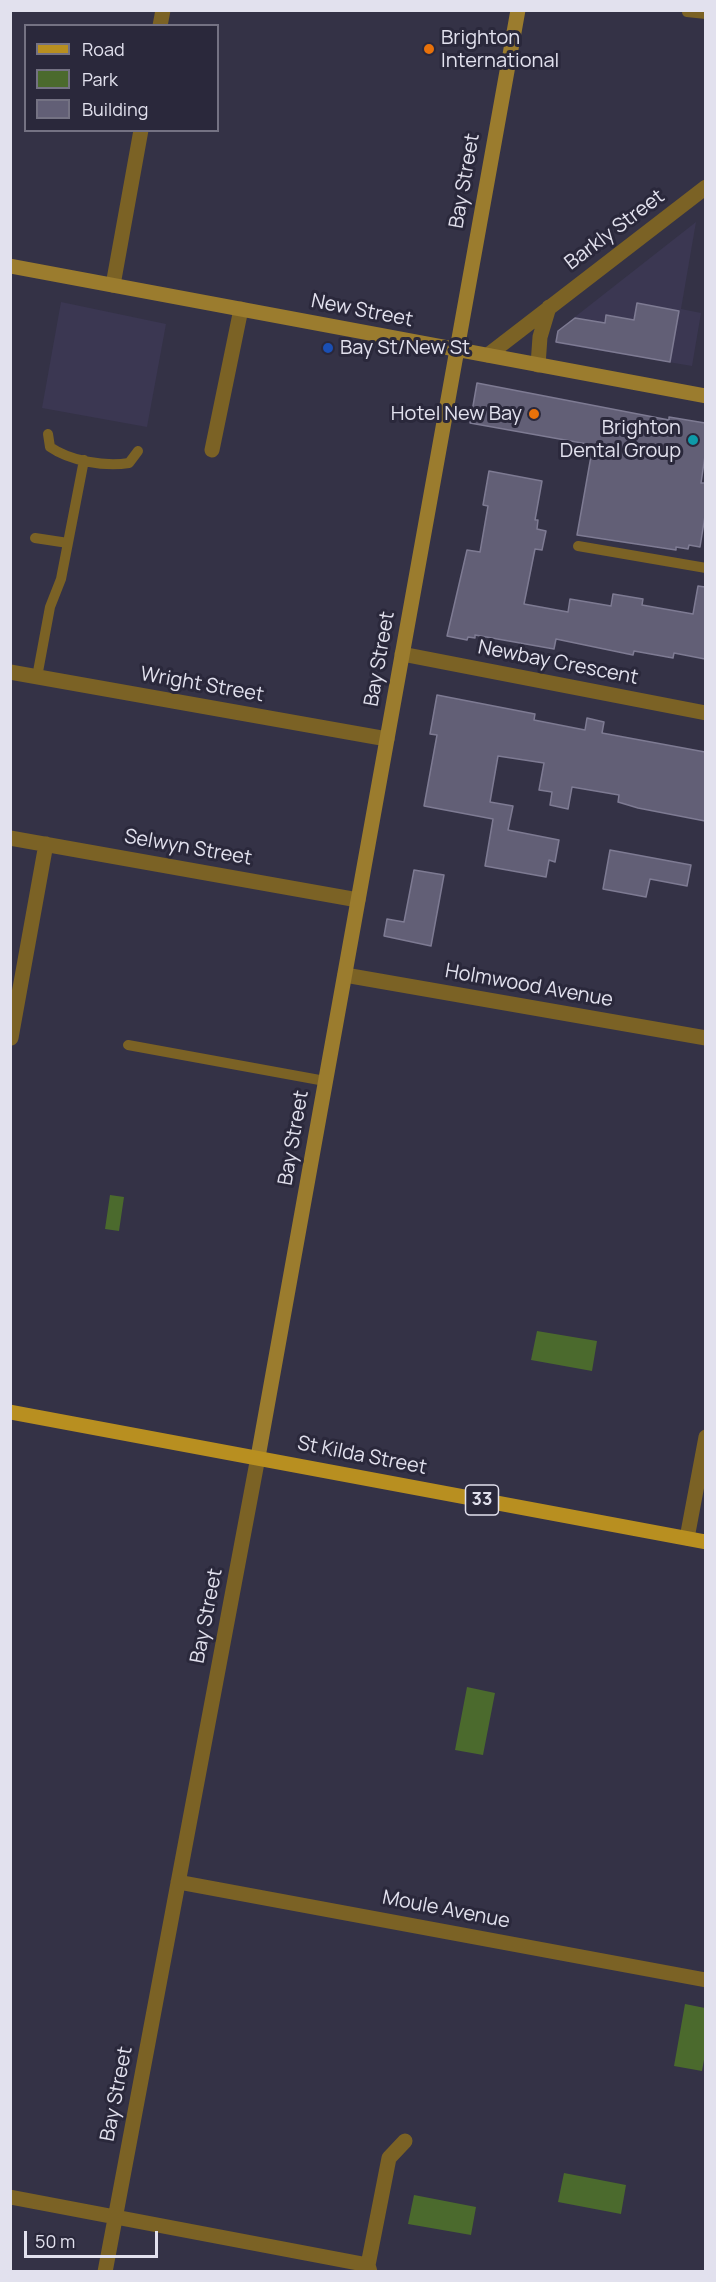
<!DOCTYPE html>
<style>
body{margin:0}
#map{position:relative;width:716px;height:2282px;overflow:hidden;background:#343246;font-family:Manrope,sans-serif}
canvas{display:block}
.frame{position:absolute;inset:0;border:12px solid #e2e1ee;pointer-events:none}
.legend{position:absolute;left:24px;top:24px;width:195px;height:108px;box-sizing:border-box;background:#2a283b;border:2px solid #747283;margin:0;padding:8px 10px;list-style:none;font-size:18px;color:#e2e1ee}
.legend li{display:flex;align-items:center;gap:12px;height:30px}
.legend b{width:30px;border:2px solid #747283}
.scale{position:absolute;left:24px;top:2231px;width:134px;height:27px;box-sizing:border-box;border:3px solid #e2e1ee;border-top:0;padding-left:8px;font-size:18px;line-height:21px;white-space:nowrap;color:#e2e1ee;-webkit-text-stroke:4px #2a283b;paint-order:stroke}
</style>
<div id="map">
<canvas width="716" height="2282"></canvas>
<div class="frame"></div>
<ul class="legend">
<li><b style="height:8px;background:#b88f20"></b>Road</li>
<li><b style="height:16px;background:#4b6a2d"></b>Park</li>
<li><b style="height:16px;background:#625f76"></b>Building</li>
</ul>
<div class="scale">50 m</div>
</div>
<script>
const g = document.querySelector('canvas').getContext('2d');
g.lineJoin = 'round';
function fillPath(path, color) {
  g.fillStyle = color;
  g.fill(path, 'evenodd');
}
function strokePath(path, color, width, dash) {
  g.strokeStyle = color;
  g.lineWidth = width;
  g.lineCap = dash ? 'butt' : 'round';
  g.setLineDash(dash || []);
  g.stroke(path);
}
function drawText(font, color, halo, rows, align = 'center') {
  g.font = font + ' Manrope,sans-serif';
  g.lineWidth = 6;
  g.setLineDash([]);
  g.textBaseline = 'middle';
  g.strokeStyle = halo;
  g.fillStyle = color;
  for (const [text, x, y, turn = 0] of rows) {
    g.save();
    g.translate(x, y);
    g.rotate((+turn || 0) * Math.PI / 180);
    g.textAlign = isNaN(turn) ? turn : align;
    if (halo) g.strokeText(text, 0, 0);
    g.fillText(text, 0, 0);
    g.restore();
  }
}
fillPath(new Path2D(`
 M696 222 681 309 701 313 692 366 555 343 557 331Z
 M61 302 166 324 147 427 42 408Z`), '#3b3752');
fillPath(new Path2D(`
 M110 1195 124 1197 119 1231 105 1229Z
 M537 1331 597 1341 592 1371 531 1360Z
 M467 1687 495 1693 483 1755 455 1750Z
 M685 2004 705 2008V2054L702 2071 674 2066Z
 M564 2173 626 2185 621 2214 558 2202Z
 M414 2195 476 2207 471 2235 408 2224Z`), '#4b6a2d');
const building = new Path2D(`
 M637 303 679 311 670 362 556 342 558 331 575 318 605 323 606 315 634 320Z
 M477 383 669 420V417L705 423V456L701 483H705V516L700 547 689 545 688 549 676 547V550L577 535 593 445 470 423Z
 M489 471 542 481 535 520H538L537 529 546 531 542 550 535 549 524 604 568 612 570 599 611 606 613 594 643 599 642 605 693 614 698 586 705 587V659L674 653 673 658 634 651 633 655 556 639 554 649 475 635V638L468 637 467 640 447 636 467 550 480 552 488 506 483 505Z
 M437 695 535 714 534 720 585 730 587 718 604 722 602 733 705 752V821L638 808 618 802 619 795 572 787 568 809 550 805 552 792 539 790 544 763 498 756 490 802 513 806 508 830 559 840 555 862 549 860 546 877 485 866 493 819 424 806 437 735 430 734Z
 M610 850 691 865 687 886 650 879 646 897 603 889Z
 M414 870 444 875 431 946 384 936 387 919 404 922Z`);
fillPath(building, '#625f76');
strokePath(building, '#7e7b93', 1.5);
strokePath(new Path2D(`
 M687 12 706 14
 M48 434 50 447C70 461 105 467 129 463L138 451
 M35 538 68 543
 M578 546 706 568
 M37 677 50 607 61 579 84 460
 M128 1045 325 1081`), '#7b6225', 10);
strokePath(new Path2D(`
 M160 26 163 10
 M113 285 141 130
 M488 355 706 187
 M538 365 540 337 549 307
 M212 450 241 309
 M402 654 706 713
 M10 672 387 739
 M10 838 358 900
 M345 975 706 1038
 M11 1038 46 844
 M687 1538 706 1437
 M178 1882 706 1980
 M10 2197 368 2265
 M105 2272 258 1457
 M370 2272 368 2265 389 2158 405 2141`), '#7b6225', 15);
strokePath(new Path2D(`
 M10 266 706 396
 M258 1457 518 10`), '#9b7c2e', 15);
strokePath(new Path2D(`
 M10 1412 706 1542`), '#b88f20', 15);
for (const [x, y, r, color] of [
 [429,49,6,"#e8710a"],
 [328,348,6,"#1a4fb4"],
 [534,414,6,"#e8710a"],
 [693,440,6,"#0f9aa8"]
]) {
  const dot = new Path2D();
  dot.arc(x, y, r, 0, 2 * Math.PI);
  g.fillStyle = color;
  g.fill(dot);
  strokePath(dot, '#2a283b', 2);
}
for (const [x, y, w] of [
 [482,1500,33]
]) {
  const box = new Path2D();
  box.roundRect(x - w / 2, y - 15, w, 30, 4.5);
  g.fillStyle = '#2a283b';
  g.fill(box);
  strokePath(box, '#e2e1ee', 1.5);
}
drawText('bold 18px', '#e2e1ee', null, [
 ["33",482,1500]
]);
drawText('20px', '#e2e1ee', '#2a283b', [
 ["Brighton",441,38],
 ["International",441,61],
 ["Bay St/New St",340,348],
 ["Hotel New Bay",522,414,"right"],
 ["Brighton",681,428,"right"],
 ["Dental Group",681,451,"right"]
], 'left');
drawText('20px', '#e2e1ee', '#2a283b', [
 ["Bay Street",465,181,-80],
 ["Barkly Street",615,230,-37],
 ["New Street",362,311,11],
 ["Bay Street",380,659,-80],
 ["Newbay Crescent",558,663,11],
 ["Wright Street",202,685,10],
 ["Selwyn Street",188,848,10],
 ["Holmwood Avenue",529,986,10],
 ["Bay Street",294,1138,-80],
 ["St Kilda Street",362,1456,11],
 ["Bay Street",207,1616,-79],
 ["Moule Avenue",446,1910,11],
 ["Bay Street",117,2094,-79]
]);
</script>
